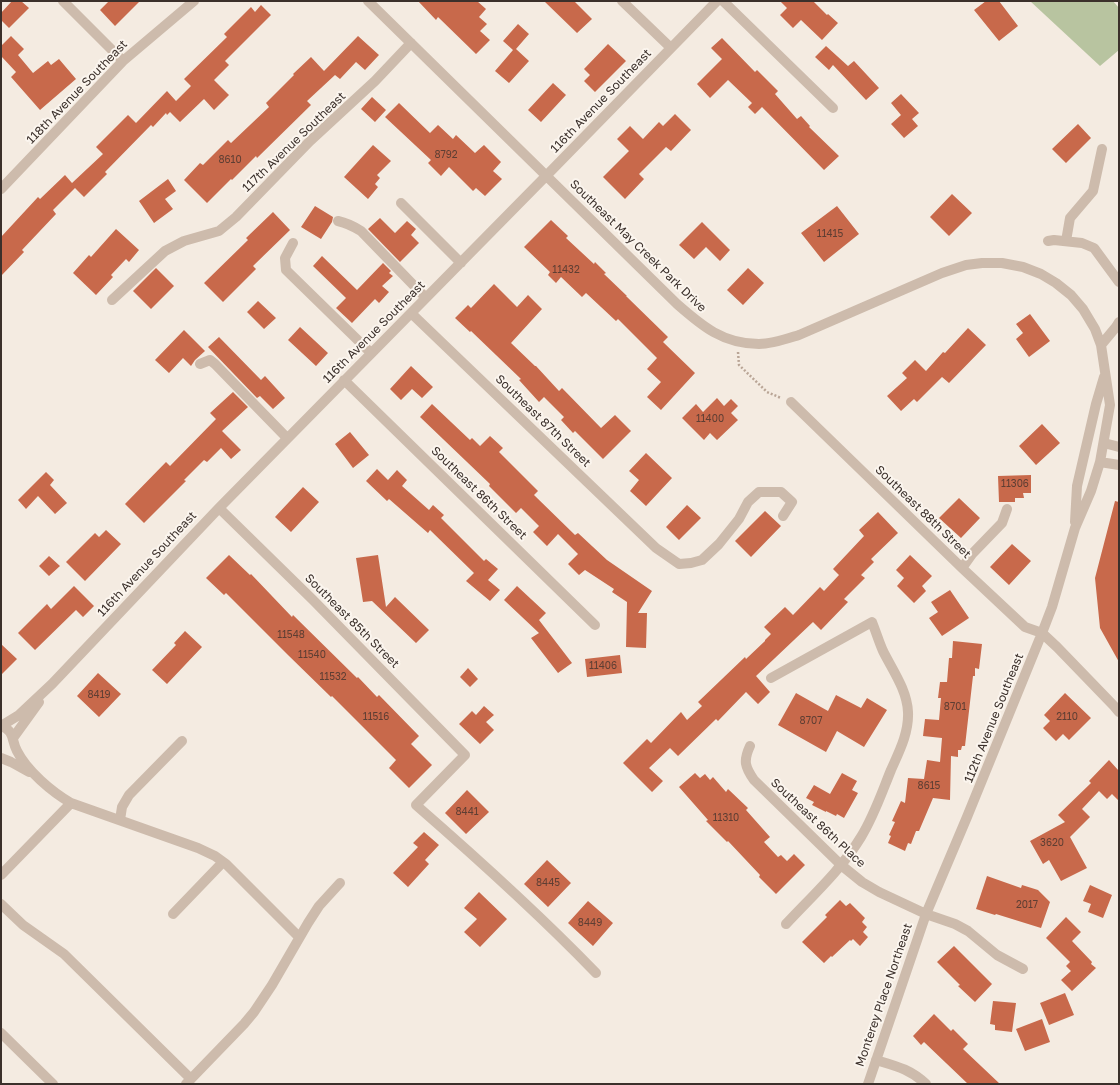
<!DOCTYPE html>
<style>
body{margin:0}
#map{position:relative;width:1120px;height:1085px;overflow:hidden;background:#f4ebe1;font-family:"Golos Text",sans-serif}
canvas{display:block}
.frame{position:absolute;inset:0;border:2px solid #3b302b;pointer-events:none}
</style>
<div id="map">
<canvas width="1120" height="1085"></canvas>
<div class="frame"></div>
</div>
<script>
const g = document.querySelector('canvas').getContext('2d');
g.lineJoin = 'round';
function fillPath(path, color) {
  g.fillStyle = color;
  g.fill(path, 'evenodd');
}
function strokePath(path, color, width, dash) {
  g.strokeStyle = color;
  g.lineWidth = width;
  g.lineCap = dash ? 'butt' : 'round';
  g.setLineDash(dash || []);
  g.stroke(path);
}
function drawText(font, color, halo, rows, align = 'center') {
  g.font = font + ' "Golos Text",sans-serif';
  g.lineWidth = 4;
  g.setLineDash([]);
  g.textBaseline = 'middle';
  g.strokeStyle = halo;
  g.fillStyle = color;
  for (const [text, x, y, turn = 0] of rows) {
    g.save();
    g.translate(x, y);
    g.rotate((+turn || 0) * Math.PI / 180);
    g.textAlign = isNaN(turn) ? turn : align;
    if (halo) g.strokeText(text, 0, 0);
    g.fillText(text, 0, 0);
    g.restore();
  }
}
fillPath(new Path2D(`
 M1030 1H1113L1119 8V50L1100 66Z`), '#b8c4a0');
fillPath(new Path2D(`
 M12 1H21L29 8 9 28 1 20V13Z
 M109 1H140L115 26 100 10Z
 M418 1H477L486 9 479 17 487 24 480 31 490 40 476 54 438 17 436 20Z
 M544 1H574L592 19 577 33Z
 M780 1H813L827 15 828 14 838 23 822 40 801 20 793 28 780 15 787 8Z
 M986 1H999L1018 26 999 41 974 10Z
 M261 5 271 15 225 61 229 65 214 80 229 95 214 110 204 99 180 122 170 112 167 115 166 113 153 127 151 125 105 172 107 174 84 197 75 188 53 210 56 214 22 250 24 252 1 276V237L38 197 40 199 65 175 72 183 103 154 96 147 128 115 136 123 167 91 176 101 191 86 184 79 227 37 224 34 251 7 255 12Z
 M518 24 529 34 516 49 529 61 509 83 495 71 513 50 503 41Z
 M11 36 24 49 18 55 33 73 48 61 51 65 59 59 76 79 40 110 11 77 16 72 1 56V46Z
 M358 36 379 55 365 70 356 62 340 79 335 75 307 101 311 105 257 158 256 156 232 180 231 179 207 203 184 180 200 163 203 165 228 140 231 143 269 107 266 103 294 75 293 74 311 57 324 71Z
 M722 38 755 72 757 70 778 91 775 94 797 119 801 116 810 126 809 127 839 156 824 170 762 107 755 114 748 107 752 103 728 80 710 98 697 84 722 59 711 48Z
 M608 44 626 61 595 92 584 81 590 75 584 69Z
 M826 46 848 66 854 61 879 88 866 100 833 65 829 70 815 57Z
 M553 83 566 95 541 122 528 110Z
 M901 94 919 113 912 119 918 126 904 138 891 124 901 115 891 103Z
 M372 97 386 110 375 122 361 109Z
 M399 103 430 133 438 125 453 139 456 135 475 153 484 145 501 162 493 171 502 179 485 196 476 188 473 191 449 167 441 176 428 163 431 160 385 117Z
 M675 114 691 130 671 151 666 147 639 174 644 179 625 199 603 177 629 151 617 139 630 126 643 139 659 122 663 126Z
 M1078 124 1091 138 1066 163 1052 149Z
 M373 145 391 161 377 175 380 178 375 184 378 187 368 199 344 177Z
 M168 179 176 191 165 199 173 209 154 223 139 201Z
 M952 194 972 213 949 236 930 217Z
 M315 206 333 217 332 222 321 239 301 227Z
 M837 206 859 234 824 262 801 233Z
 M273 212 290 230 253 266 256 269 223 302 204 283 248 240 246 238Z
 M380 218 395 233 407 221 416 229 411 235 419 243 400 262 368 229Z
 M551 220 568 236 566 238 594 264 595 262 606 273 604 274 627 296H626L668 337 663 342 695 373 661 410 647 397 661 382 647 369 657 358 618 319 616 321 586 293 582 297 561 277 556 283 548 275 550 272 524 247Z
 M702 222 730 250 720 261 706 247 694 259 679 245Z
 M116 229 139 250 129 262 126 259 111 275 113 277 96 295 73 273 89 255 91 257Z
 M322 256 357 290 383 263 391 271 389 273 393 276 382 286 389 292 379 303 375 299 352 323 336 308 346 298 313 266Z
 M156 268 174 286 151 309 133 291Z
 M748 268 764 283 743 305 727 290Z
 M494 284 517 307 528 295 542 309 511 343 535 366H536L559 391 562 388 601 428 615 415 631 431 603 459 575 431 573 433 561 420 564 417 544 397 539 402 519 380 521 379 471 331 470 332 455 318 468 305 471 308Z
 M258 301 276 318 264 329 247 312Z
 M1030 314 1050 341 1029 357 1016 339 1023 333 1016 324Z
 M300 327 328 353 316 366 288 340Z
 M968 328 986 345 949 383 942 377 917 402 914 399 901 411 887 396 907 378 902 373 915 360 926 371 943 352 945 353Z
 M184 330 205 351 195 360 191 366 183 358 169 373 155 360Z
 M219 337 261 380 265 376 285 398 273 409 260 396 257 398 208 347Z
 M411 366 433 387 422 398 412 389 401 400 390 389Z
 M233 392 248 407 222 431 241 450 231 459 221 448 207 462 204 460 184 480 186 481 144 523 125 504 166 462 170 466 216 419 210 413Z
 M717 398 724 406 731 399 738 406 731 413 738 420 717 440 710 433 704 440 682 418 696 404 703 412Z
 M432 404 470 440 472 438 480 446 490 436 503 448 499 452 538 491 534 495 575 535 578 533 607 560 652 591 638 613H647L646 648 626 647 627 602 612 592 614 589 585 570 579 575 568 564 578 554 558 534 547 546 533 532 539 526 521 508 516 513 489 486 490 484 420 417Z
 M1042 424 1060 443 1036 465 1019 446Z
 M350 432 369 455 353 468 335 444Z
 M646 453 672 478 646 506 630 491 639 480 629 471Z
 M377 469 388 480 397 470 407 480 402 486 429 510 433 505 444 515 441 518 484 561 486 559 498 569 488 580 500 590 490 601 466 581 474 573 430 530 428 533 389 499 387 501 366 481Z
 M46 472 54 480 50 485 67 503 55 514 38 496 26 509 18 500Z
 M1031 475V493H1023L1024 498H1015V502H999L998 476Z
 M303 487 319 502 291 532 275 517Z
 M959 498 980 518 961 538 939 518Z
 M1115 501 1119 502V662L1100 628 1095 578Z
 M687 505 701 518 679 540 666 527Z
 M765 511 781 526 751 557 735 541Z
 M878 512 898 533 871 559 874 562 861 575 865 578 844 599 848 602 821 630 813 622 756 676 770 692 758 704 746 692 718 721 716 719 678 756 670 748 649 768 663 781 652 792 623 763 647 739 651 743 681 712 687 720 702 706 698 702 745 657 746 659 765 641V640L771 634 764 627 785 607 793 615 820 587 824 591 839 575 833 569 864 536 859 530Z
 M106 530 121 544 85 581 66 562 95 533 99 537Z
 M1012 544 1031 561 1009 585 990 567Z
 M229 555 250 575 251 574 292 617 293 615 357 678 358 677 377 697 379 695 419 736 411 744 432 765 409 788 389 768 396 760 332 696 331 697 288 655 226 593 224 595 206 578Z
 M378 555 386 607 395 597 429 630 416 643 372 601 363 602 356 558Z
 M910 555 932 576 922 586 926 591 914 603 897 586 904 578 896 570Z
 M49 556 60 566 49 576 39 566Z
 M74 586 94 606 83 617 76 610 35 650 18 633 47 604 51 609Z
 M517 586 546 613 539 620 572 663 558 673 531 638 539 633 504 600Z
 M950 590 969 618 942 636 929 618 938 612 931 602Z
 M185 631 202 647 167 684 152 670 176 645 174 643Z
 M953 641 982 644 979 669 975 668V676H973L965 746H962L961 750H958V757L951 756 950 800 933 798 919 831H916L911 844 908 843 905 851 888 843 891 836 889 835 895 822 892 821 901 801 905 803 908 778 924 779 927 760 940 762 942 738 923 736 925 719 939 720 941 698H938L940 682H947L949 658H952Z
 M1 644 17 659 1 675Z
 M620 655 622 673 587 677 585 659Z
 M468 668 478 679 470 687 460 677Z
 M98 673 121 694 99 717 77 696Z
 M796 693 828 711 836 695 861 708 867 698 887 710 864 747 837 731 826 752 778 725Z
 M1065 693 1091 718 1069 740 1063 734 1056 741 1043 728 1050 721 1044 715Z
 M484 706 494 715 486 722 494 730 480 744 459 724 472 711 476 715Z
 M1109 760 1119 771V801L1112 794 1107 799 1099 791 1082 809 1090 817 1070 837 1087 868 1061 881 1049 860 1043 864 1030 841 1065 822 1058 815 1091 783 1089 781Z
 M695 773 700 778 705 774 710 780 713 777 726 792 728 789 748 808 746 810 770 837 764 842 778 857 781 855 787 861 794 854 805 865 776 894 759 877 760 875 728 841 727 842 706 821 708 820 679 787Z
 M842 773 857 781 852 790 858 793 844 818 837 814 836 816 826 811V812L812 805 814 802 806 798 814 785 830 794Z
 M467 790 489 812 466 834 445 813Z
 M424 832 439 845 425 860 429 864 408 887 393 873 418 847 413 843Z
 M547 860 571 883 548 907 524 884Z
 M987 876 1021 888 1022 885 1038 890 1050 902 1041 928 996 914 995 915 976 909Z
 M1090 885 1112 895 1103 918 1088 912 1091 904 1083 901Z
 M479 892 507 919 480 947 464 932 477 919 464 908Z
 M840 900 846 906 850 903 865 918 862 922 867 927 863 932 868 937 860 946 853 939 851 941 850 940 832 957 831 956 824 963 802 942 827 917 825 915Z
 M588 901 613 923 593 946 568 923Z
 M1066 917 1081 932 1072 941 1092 962 1091 964 1096 968 1072 991 1061 980 1071 971 1066 966 1070 962 1046 938Z
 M954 946 992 984 975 1002 958 986 960 985 937 962Z
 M1065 993 1074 1015 1049 1025 1040 1003Z
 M993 1001 1016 1003 1012 1032 995 1030V1025L990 1024Z
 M934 1014 951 1031 953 1029 968 1044 963 1049 1000 1084H968L924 1042 921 1045 913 1036Z
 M1042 1019 1050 1042 1025 1051 1016 1029Z`), '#c8694b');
strokePath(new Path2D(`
 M738 352 739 365 767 392 781 398`), '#b9a596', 2.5, [2, 2]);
strokePath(new Path2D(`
 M63 1 123 61
 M368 1 677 304C702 326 723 344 759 344 772 344 786 339 799 335L942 273 966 265 982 263H1002L1023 267 1041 274 1056 283 1071 295 1083 309 1095 329 1101 345 1110 405 1100 462 1091 491 1075 528 1052 607 1042 633 967 817 926 914 868 1084
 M622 1 671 48
 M723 1 833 108
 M1 189 123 61 194 1
 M401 203 461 263
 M338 221C347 223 353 226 361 231L426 298
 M1048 241 1054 240 1082 243 1094 248 1119 282
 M1066 241 1070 218 1093 191 1102 149
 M293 243 285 258 286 270 371 353
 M112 300 165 251 184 241 219 231 236 217 310 141 375 81 411 43
 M411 313 656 548 679 564 691 563 702 560 719 544 739 519 748 502 759 492H781L792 502 783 516
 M1101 345 1116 327 1119 322
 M200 364 210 360 215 364 287 438
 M344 380 595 625
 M791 402 962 568 1025 627 1042 633 1057 647 1114 706 1119 712
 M1104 443 1119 447
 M1100 462 1119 465
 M219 508 313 600 465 755 416 805C478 859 539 914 596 973
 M1075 522 1077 486 1096 404 1104 377
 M962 568 972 554 1002 523 1007 509
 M771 678 872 622C876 632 879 642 883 651 893 671 907 690 908 712 909 733 899 752 891 770 882 792 874 816 861 837 841 870 812 896 786 924
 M1 726 19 715 52 684 219 508 546 176 717 1
 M1 726C15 731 11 740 17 751 27 771 52 792 71 803L198 848 215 856 226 864 299 937
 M13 738 39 702
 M750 746C743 761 745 767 754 780L841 865 862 882 879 892 926 914 955 924 968 931 997 955 1023 969
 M1 758 11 762 29 772
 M120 820 122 807 129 795 182 741
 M1 875 71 803
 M1 904 23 925 64 954 191 1079
 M173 914 223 862
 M1 1033 53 1084
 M876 1060C896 1066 910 1069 926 1084
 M186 1084 244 1024 254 1012 272 985 308 923 319 906 340 883`), '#cdbbac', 10);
drawText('10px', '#5e3e33', null, [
 ["8792",446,155],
 ["8610",230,160],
 ["11415",830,234],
 ["11432",566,270],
 ["11400",710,419],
 ["11306",1015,484],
 ["11548",291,635],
 ["11540",312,655],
 ["11406",603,666],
 ["11532",333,677],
 ["8419",99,695],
 ["8701",955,707],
 ["11516",376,717],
 ["2110",1067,717],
 ["8707",811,721],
 ["8615",929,786],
 ["8441",467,812],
 ["11310",726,818],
 ["3620",1052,843],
 ["8445",548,883],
 ["2017",1027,905],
 ["8449",590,923]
]);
drawText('12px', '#3b302b', '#fbf5ee', [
 ["118th Avenue Southeast",77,92,-46],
 ["116th Avenue Southeast",601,101,-46],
 ["117th Avenue Southeast",294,142,-44],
 ["Southeast May Creek Park Drive",638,246,44],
 ["116th Avenue Southeast",374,332,-45],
 ["Southeast 87th Street",543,421,44],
 ["Southeast 86th Street",479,493,44],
 ["Southeast 88th Street",923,512,44],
 ["116th Avenue Southeast",147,564,-47],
 ["Southeast 85th Street",352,621,45],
 ["112th Avenue Southeast",994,718,-68],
 ["Southeast 86th Place",818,823,43],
 ["Monterey Place Northeast",884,995,-71]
]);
</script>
